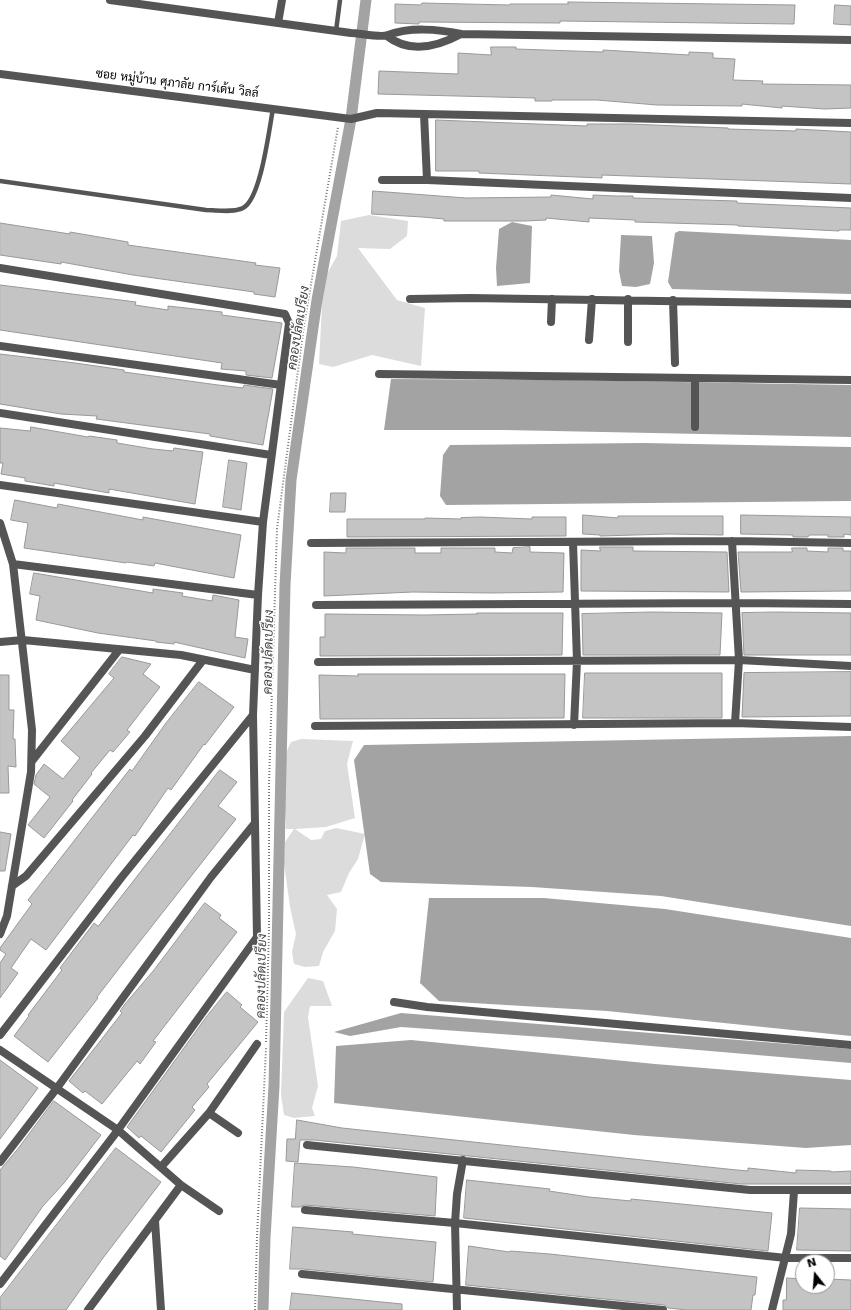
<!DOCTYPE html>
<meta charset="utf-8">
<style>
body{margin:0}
#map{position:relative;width:851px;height:1310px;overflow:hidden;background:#fff;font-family:"DejaVu Sans",sans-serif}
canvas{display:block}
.north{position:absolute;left:795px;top:1254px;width:40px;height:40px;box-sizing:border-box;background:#fff;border:1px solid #999;border-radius:50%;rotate:343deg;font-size:11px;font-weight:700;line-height:16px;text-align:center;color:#000}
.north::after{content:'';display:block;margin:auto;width:14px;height:18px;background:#000;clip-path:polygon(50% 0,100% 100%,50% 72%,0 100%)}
</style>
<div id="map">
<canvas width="851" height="1310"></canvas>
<div class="north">N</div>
</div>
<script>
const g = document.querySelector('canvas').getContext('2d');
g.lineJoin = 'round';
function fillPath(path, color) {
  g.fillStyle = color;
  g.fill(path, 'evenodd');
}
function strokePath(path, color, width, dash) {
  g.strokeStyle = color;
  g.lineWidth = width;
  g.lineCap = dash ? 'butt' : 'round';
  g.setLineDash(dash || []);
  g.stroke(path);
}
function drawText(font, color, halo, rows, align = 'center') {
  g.font = font + ' "DejaVu Sans",Sarabun,sans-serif';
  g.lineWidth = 3;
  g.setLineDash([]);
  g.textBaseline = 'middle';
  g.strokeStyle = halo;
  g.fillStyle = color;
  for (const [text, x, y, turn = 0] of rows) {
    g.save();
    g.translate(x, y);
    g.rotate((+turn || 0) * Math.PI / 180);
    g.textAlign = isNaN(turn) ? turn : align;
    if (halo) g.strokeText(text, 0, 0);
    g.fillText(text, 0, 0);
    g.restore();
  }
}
fillPath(new Path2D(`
 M369 215 408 221 407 236 390 249 358 248 397 300 425 308 421 366 372 355 333 367 319 364 322 305 319 288 337 256 341 221Z
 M301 739 353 741 347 764 355 818 326 827 295 829 311 840 321 839 325 831 336 828 365 834 358 859 349 873 341 892 327 895 337 909 335 931 323 952 319 966 305 967 294 964 292 952 296 934 290 907 284 863 285 842 294 829H286C286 801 277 768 291 742Z
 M308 978 323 981 332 1006H310L308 1017 318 1086 312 1108 315 1116 294 1118 284 1115 281 1095 284 1012Z`), '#dcdcdc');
fillPath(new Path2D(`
 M512 222 532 226 530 283 497 286 496 268 499 229Z
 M679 231 851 240V294L672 289 668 282 675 233Z
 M621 235 652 236 654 263 650 284 636 287 622 286 619 271Z
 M391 379 565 380 851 385V437L504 430H384Z
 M643 443 851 447V501L446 505 440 496 443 455 450 445Z
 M851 736V926L661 896 532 887 381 882 370 874 354 760 364 745Z
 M429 898H544L665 909 851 938V1036L607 1011 439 1001 420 983Z
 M401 1013 851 1049V1063L557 1038 401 1027 350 1036 334 1032Z
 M411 1040 655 1064 851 1080V1145L806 1148 634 1135 334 1103 336 1046Z`), '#a3a3a3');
strokePath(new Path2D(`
 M263 1310 265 1238 274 1086 285 585 291 480 317 300 351 119 366 0`), '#a3a3a3', 11);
const building = new Path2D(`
 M568 2 795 5 794 24 560 21V23L419 22V24L395 23V4L421 5 422 3 510 5V4H568Z
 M835 5 851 6V25L834 24Z
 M491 47H516V49L603 52V50L689 55V52L713 53V58L735 59 733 80 763 81 762 84 851 85V108L825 109 782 106V108L742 104V106L657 105 597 100H552V101H535V98L378 94 379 71 458 74V53L491 55Z
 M436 120 587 126V124H629L728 128V129L796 131V129L851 132V184L602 175V178L479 173V171H436Z
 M373 191 466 198 551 197V195L593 199V195L616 196H633V198L737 201V203L851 208V230H839V231L738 226V225L635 222V220L589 218V222L546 218V220L525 221H444V219L422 217 372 214Z
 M0 223 70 234V232L128 242V245L256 263 255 265 280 268 275 297 254 294V292L133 275 61 262V264L0 255Z
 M0 285 136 302 135 305 168 310V306L222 312V315L282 323 272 378 246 375V371L221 369 222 363 0 330Z
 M0 354 75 363 124 370V372L218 385 243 388 244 385 273 389 263 445 210 436V434L96 419 97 416 61 414 0 404Z
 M31 427 88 437 89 436 117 440V443L153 449 173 451 174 448 203 452 195 504 109 489V493L54 483V486L25 481V478L1 474 3 463H0V428L30 431Z
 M229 460 247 463 241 510 223 507Z
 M331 493H346L345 512H330Z
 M15 500 57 508 58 504 143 520V517L241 535 234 578 155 563 154 566 127 562 126 563 24 548 28 523 11 520Z
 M583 515 618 518V516H723V535L669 534 600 536V535L583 534Z
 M741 515 851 517V535L844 534V537H828V535H809L808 537H793V535L741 534Z
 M480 517 532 519V517H566V536L347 537V519H425V518L461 519V518Z
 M530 547V552L564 553 563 592 491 593 413 592 324 596V552L346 553V548H415V553H441V548H495V552L512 553 513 548Z
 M600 547H633V551L727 552 729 592 581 591V550L600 551Z
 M792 548H807V551L828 552V548H843V551H851V591L741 592 738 552H792Z
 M34 573 153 593V589L183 593 182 596 212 601 213 595 239 600 235 637 248 639 245 658 174 642V644L156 642V641L98 633 36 620 40 596 30 594Z
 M653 612 722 613 720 655H583L582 614Z
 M775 612 851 613V655H744L742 613Z
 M477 613H563L562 655 320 656V637H325V614L424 615 477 614Z
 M122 657 151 664 143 674 160 687 127 730 130 732 113 752 110 750 91 773 92 774 72 800 73 801 44 838 28 825 50 797 34 784 36 775 44 764 63 779 80 758 61 741 114 678 109 674Z
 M851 672V716L742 717 744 673Z
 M585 673H722V718H583Z
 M358 674H565L564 718 320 719 319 675 358 676Z
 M0 675H9V710H14L13 739H15L16 767 8 766 9 793H0Z
 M199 682 234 707 205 745 204 744 171 790 168 788 135 836 133 835 46 950 31 939 11 968 18 973 0 998V963L6 954 0 950V948L32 904 28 900 130 769 132 771 166 723Z
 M220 770 237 782 218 806 236 819 130 954 97 997 98 998 48 1062 14 1036 29 1016 28 1015 62 970 60 968 94 923 98 926Z
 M0 832 11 834 5 871H0Z
 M205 903 221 915 219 918 237 932 153 1041 156 1042 140 1064 137 1061 102 1104 85 1091 83 1093 69 1081 122 1013 120 1011 125 1004 154 970Z
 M227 992 242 1005 240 1007 258 1022 207 1084 209 1087 192 1107 195 1110 161 1152 141 1136 139 1138 127 1127 207 1016Z
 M0 1060 38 1088 0 1139Z
 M54 1101 101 1135 64 1183 43 1206 5 1260 0 1256V1170L17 1150Z
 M297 1120 342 1128 727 1169 748 1171V1168L796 1173V1170L831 1171V1172L851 1171V1184H741L314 1140H300L298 1162 286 1161 287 1139H295Z
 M116 1148 161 1182 103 1258 66 1310H0V1298Z
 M295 1163 353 1167 437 1177 435 1216 305 1205 300 1207H292Z
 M467 1180 550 1189 549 1191 589 1197 631 1201V1199L772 1213 768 1251 464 1218Z
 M800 1208 851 1209V1251L797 1250Z
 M293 1227 353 1232 352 1234 436 1242 433 1282 303 1269H290Z
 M469 1246 509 1252 510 1251 550 1254 757 1277 755 1295H753L751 1310H687L668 1308 664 1305 466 1285Z
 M787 1278 803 1279V1286H828V1279L851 1280V1310H783V1300H786Z
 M292 1293 402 1304V1310H290Z`);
fillPath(building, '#c4c4c4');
strokePath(building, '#999', 1);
strokePath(new Path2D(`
 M266 1042 269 927V784L277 529 304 325 338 127
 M255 1310 257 1237 266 1048`), '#777', 2, [1, 2]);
strokePath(new Path2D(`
 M336 31 340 0
 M0 181 206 210C217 210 233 213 243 208 261 199 269 129 273 109`), '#555', 4.5);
strokePath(new Path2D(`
 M110 0 351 33C359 33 381 38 388 35 409 27 438 29 461 34 437 47 410 54 387 36
 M278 23 282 0
 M461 34 851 40
 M0 74 351 119 377 113 851 123
 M424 114 427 180
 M382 180H427L851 198
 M0 268 285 314 289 323 263 522 258 595 253 715 121 878 0 1035
 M410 299 470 298 851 304
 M673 300 675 363
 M551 322 552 299
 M589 340 592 299
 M628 342V299
 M0 346 281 385
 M379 374 851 380
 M0 413 271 455
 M695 427V378
 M0 485 263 522
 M0 523 13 564 32 730 31 772 7 916 0 934
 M732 541 739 660 735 723
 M573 542 577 661 574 725
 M311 543 732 541 851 543
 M13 564 258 595
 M316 605 736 603 851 604
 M0 642 23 640 181 655 255 670
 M318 662 739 660 851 666
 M315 726 735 723 851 727
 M32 761 119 650
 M12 886 26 876 145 736 203 660
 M394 1002 427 1007 851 1045
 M0 1050 118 1130 181 1185
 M209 1113 238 1133
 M307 1145 750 1190H851
 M0 1162 57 1088 211 877 255 823 253 715
 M161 1167 209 1113 257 1044
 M305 1210 455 1223 786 1258H851
 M155 1221 161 1310
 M302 1274 663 1310
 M0 1284 115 1134 257 937 255 823
 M88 1310 181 1185 219 1211
 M457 1310 455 1223 457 1194 463 1160
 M772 1310 791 1234 794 1191`), '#555', 8);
drawText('12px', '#000', '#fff', [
 ["ซอย หมู่บ้าน ศุภาลัย การ์เด้น วิลล์",177,84,7]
]);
drawText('italic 13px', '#444', '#fff', [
 ["คลองปลัดเปรียง",299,328,-81],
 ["คลองปลัดเปรียง",269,652,-89],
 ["คลองปลัดเปรียง",262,976,-89]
]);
</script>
